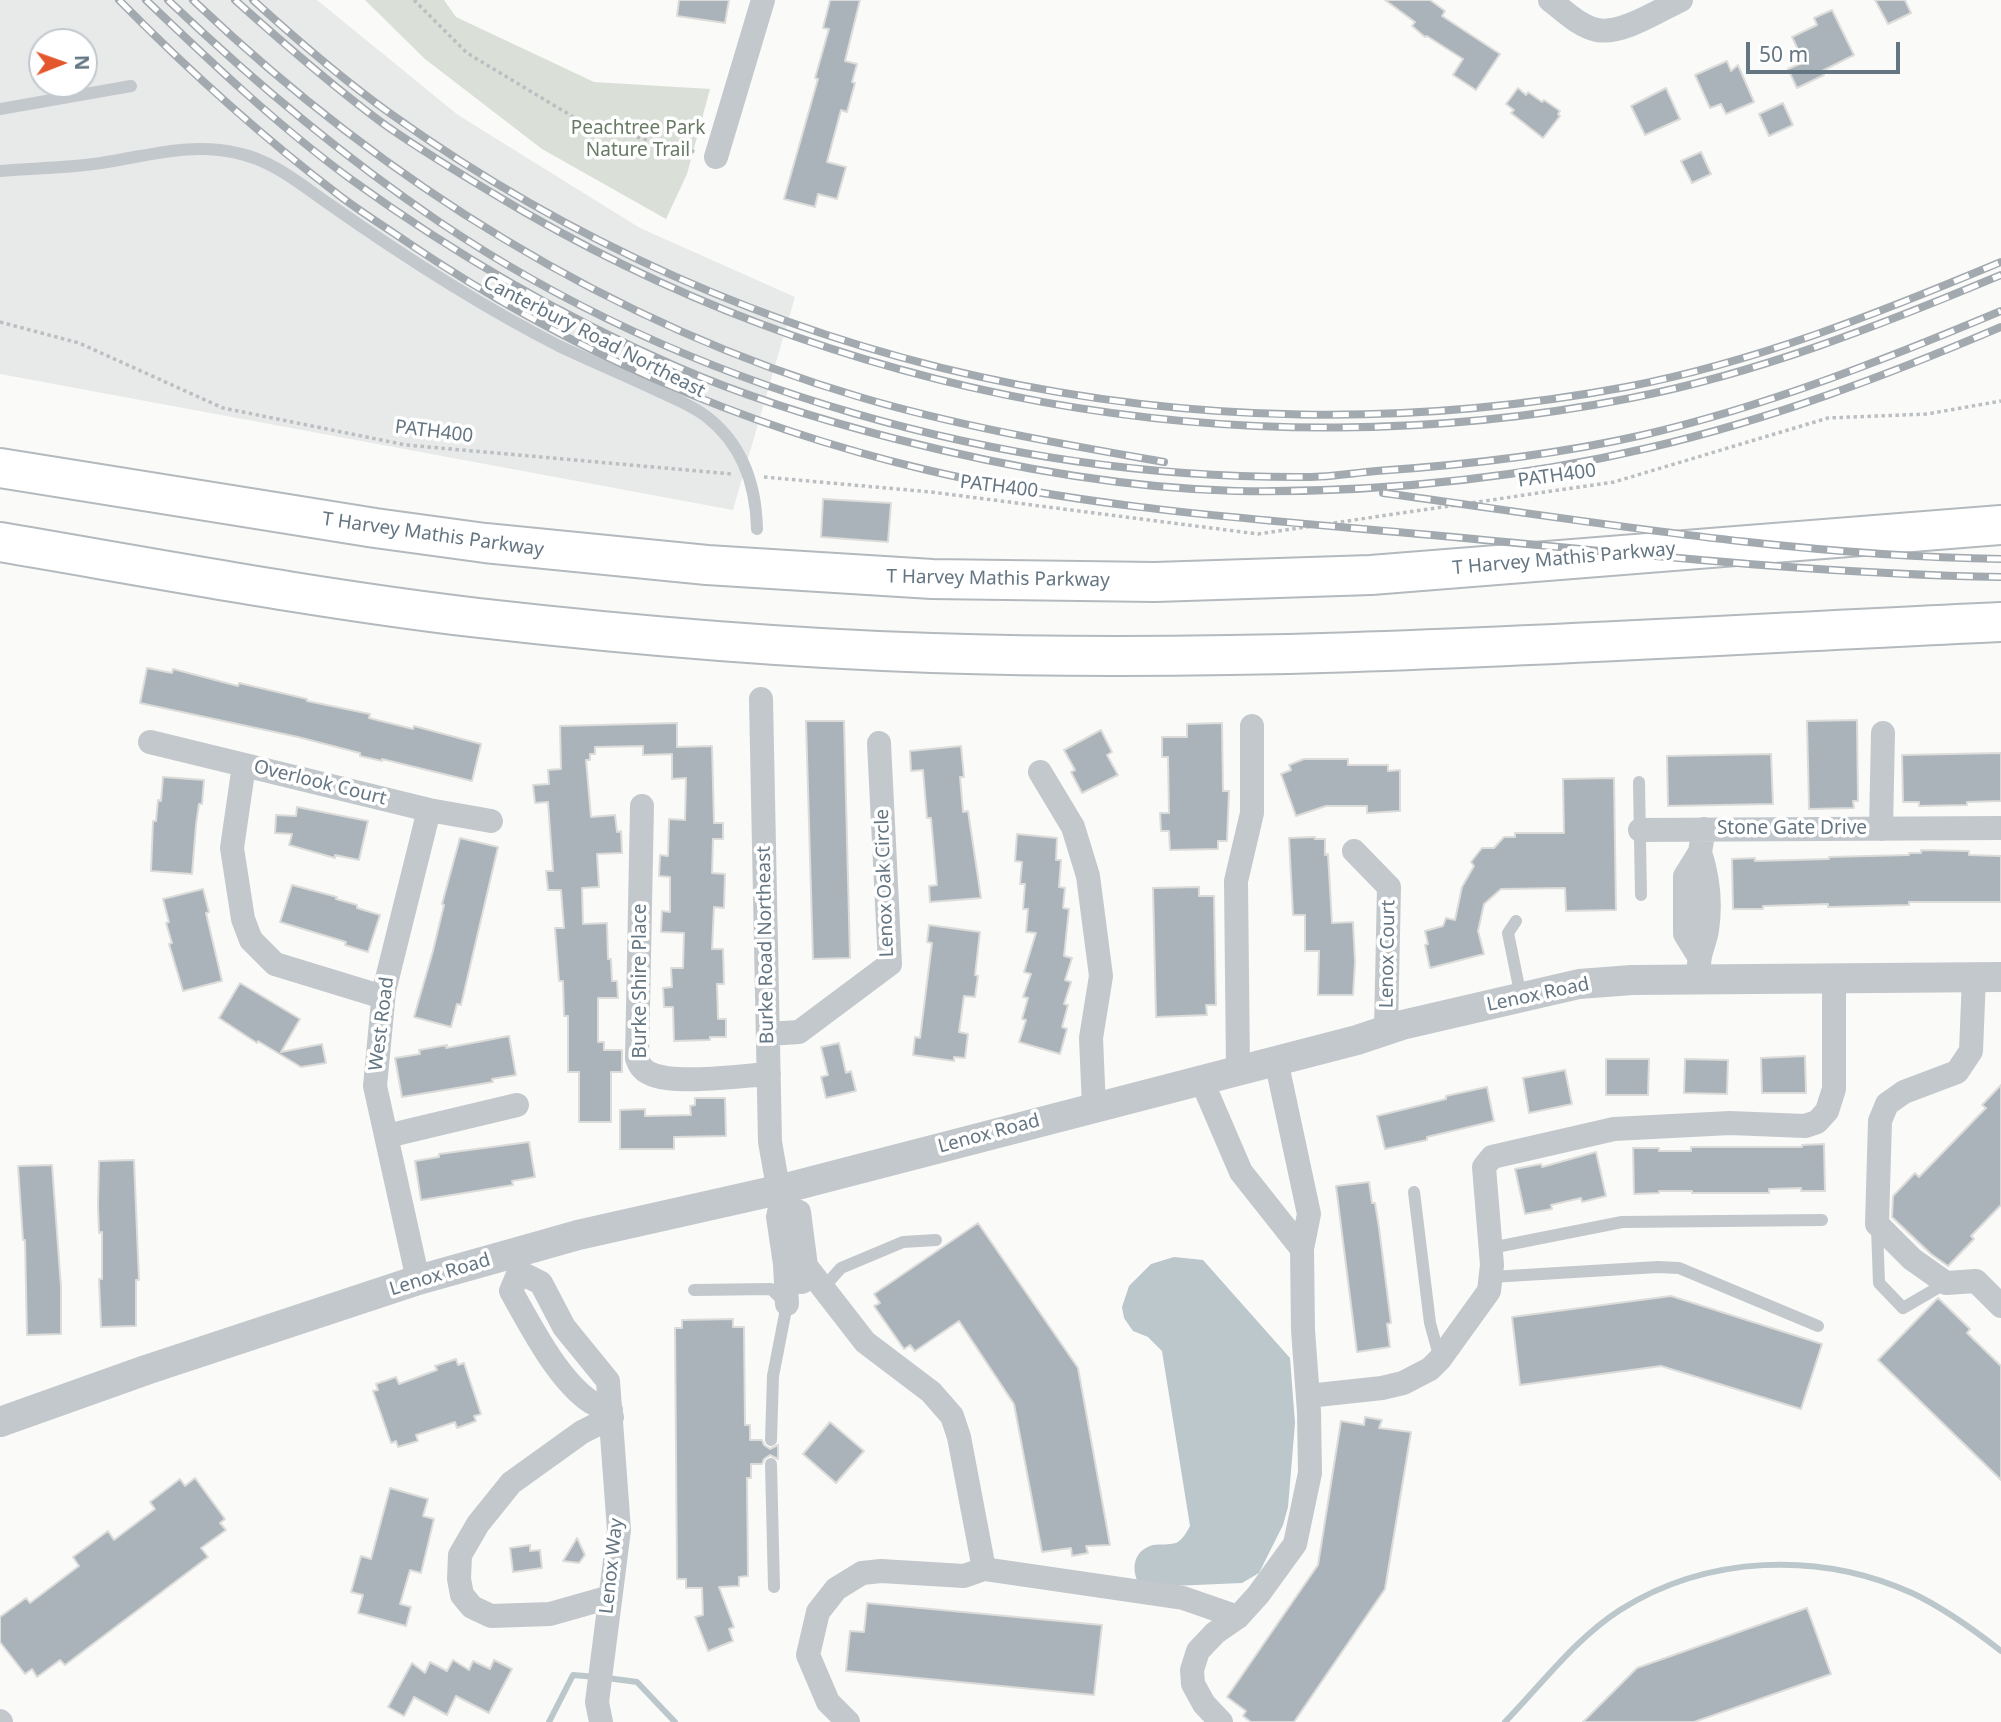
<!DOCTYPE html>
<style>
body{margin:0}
#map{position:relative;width:2001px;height:1722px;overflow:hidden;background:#fafaf8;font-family:"Noto Sans",sans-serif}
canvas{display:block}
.north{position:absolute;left:28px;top:28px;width:70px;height:70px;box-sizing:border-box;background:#fff;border:2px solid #c1c8cd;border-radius:50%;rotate:89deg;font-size:19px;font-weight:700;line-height:28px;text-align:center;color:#657683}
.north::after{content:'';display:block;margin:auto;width:24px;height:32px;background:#e4572e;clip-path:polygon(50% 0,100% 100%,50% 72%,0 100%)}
.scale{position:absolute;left:1746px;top:42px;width:154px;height:32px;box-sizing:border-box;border:4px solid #657683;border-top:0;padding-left:9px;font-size:21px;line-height:24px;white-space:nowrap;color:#657683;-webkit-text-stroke:5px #fff;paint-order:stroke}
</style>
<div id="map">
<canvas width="2001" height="1722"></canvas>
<div class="north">N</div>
<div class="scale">50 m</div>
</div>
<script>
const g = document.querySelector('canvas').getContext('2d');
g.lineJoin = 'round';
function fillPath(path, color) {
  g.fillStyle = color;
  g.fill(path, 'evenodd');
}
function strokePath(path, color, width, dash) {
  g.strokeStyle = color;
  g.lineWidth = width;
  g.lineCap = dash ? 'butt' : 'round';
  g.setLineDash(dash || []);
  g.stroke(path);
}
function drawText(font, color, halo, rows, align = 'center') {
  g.font = font + ' "Noto Sans",sans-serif';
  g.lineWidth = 7;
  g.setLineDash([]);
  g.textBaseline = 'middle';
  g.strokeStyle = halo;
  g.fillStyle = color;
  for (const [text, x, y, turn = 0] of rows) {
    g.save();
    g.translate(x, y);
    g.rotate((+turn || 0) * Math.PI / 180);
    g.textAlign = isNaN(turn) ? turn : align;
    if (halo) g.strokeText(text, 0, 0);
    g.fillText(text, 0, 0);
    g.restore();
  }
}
fillPath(new Path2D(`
 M0 0H317L458 115 640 228 795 297 733 510 0 374ZM42 42H84V84H42Z`), '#e8e9e9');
fillPath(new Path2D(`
 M365 0H444L456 17 594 82 710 89 687 174 666 219 542 149 425 59Z`), '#dadfd7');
fillPath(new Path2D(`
 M1174 1257 1203 1260 1290 1358 1295 1423 1288 1507 1283 1525 1259 1573 1242 1583 1173 1586 1137 1580C1131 1564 1136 1550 1153 1545 1160 1544 1169 1545 1176 1543 1182 1540 1187 1532 1190 1526L1162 1351 1148 1337 1133 1331 1124 1318 1122 1307 1129 1286 1151 1264Z`), '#bbc7cb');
strokePath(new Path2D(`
 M607 1678 637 1682 675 1722
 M549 1722 573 1675 596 1677
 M1505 1722C1542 1684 1575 1639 1620 1610 1707 1555 1819 1551 1912 1593 1944 1608 1973 1629 2001 1651`), '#bbc7cb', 6);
const building = new Path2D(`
 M679 0H729L725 23 677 16Z
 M830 0H860L845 61 857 64 852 82 855 83 847 112 841 110 827 162 846 167 837 199 818 194 815 207 784 199 818 79 815 78 829 29 823 28Z
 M1385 0H1430L1445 11 1442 16 1500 54 1476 90 1453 75 1463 59 1427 36 1425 37 1412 26 1415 22Z
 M1875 0H1905L1911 13 1888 24Z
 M1832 10 1854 55 1822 71 1824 75 1797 88 1788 69 1804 62 1792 37 1817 25 1814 18Z
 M1727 61 1731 71 1738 65 1754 102 1726 114 1721 104 1710 108 1695 75Z
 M1518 88 1526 95 1528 92 1542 102 1544 100 1560 111 1558 114 1560 116 1543 138 1511 113 1514 110 1506 104Z
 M1666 88 1680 119 1645 135 1631 106Z
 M1783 103 1793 125 1769 136 1759 114Z
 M1701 152 1711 174 1692 183 1681 161Z
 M823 499 891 503 888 542 821 537Z
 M147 668 172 673 173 669 238 686 239 683 307 699V701L370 714 369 718 413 729 414 726 481 744 472 781 382 759V761L360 756V753L298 737 140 703Z
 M1857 720 1858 801H1853L1854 808 1809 809 1807 721Z
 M806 721H844L850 958 813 959Z
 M677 723V747L712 746 714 823H723V839H713L712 873 725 874 724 908 714 907 712 949H723L724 984H717L718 1019H726V1037H710V1040L674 1041 673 1007H664L663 988 672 987 671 968H683L684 933 661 932 662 911 670 912V877L659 876 660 855 668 856 669 819 685 820 686 778 672 779V754L643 755V746L595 747V754H590V760H586L591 817 615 815 617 832 621 831 622 853 597 854 599 887 582 888 583 924 607 923 608 959H611L612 981H617L618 998H598V1042H604V1050H622V1072H611V1122H579V1072H568V1016H564L563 981H559L555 928H564L561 890H548L546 871H553L548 802 535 803 533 785 549 784 548 770 561 769 560 726Z
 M1222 723 1223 791H1229L1227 841H1218V849L1170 850 1169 831H1161L1160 813H1169L1168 757H1162V737H1187V724Z
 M1101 730 1112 752 1107 755 1118 775 1082 793 1071 772 1075 770 1064 750Z
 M961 746 964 777H960L963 812 968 811 981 898 930 902 929 886 937 885 931 818H927L923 770 911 771 910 751Z
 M2001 753V801L1967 802V805L1919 806V802H1903L1902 755Z
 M1771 754 1773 804 1668 806 1667 756Z
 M1304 759H1348V765H1388V771L1400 770V811L1367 813V806H1326L1296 816 1281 774 1291 770 1289 765Z
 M163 777 204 780 202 804H199L196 825 192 874 151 871 153 821H156L158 800 161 801Z
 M1614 778 1616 910 1566 911 1565 888 1501 889 1484 904 1478 931 1484 954 1430 968 1425 945 1428 944 1425 931 1443 926 1446 918 1455 920 1462 887 1474 866 1471 862 1482 848H1494L1504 837H1515V833H1564L1563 779Z
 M297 807 368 821 359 860 335 855V858L289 845 292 834 275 833 276 815 296 816Z
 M1017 834 1057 838 1056 860H1061L1059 887 1065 888 1063 908 1069 909 1064 956 1072 958 1065 980 1071 982 1064 1004 1068 1005 1062 1027 1067 1029 1060 1054 1019 1042 1026 1020 1022 1019 1028 998 1023 997 1031 974 1024 972 1036 933 1026 932 1028 909H1023L1025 884H1020L1022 862 1015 861Z
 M1315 837V839H1325V855L1328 854 1332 923 1353 922 1355 962 1353 995H1318L1319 951H1305V915H1293L1289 838Z
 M460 838 498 847 461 1005 457 1004 451 1027 414 1017 433 951 444 905 442 904Z
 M1921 850 1969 851V855L2001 856V902H1909V905L1828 907V904L1763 906V909H1733L1732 859 1755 858V861L1829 859V857L1909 855V853H1921Z
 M292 885 337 897 336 899 357 905V908L380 915 368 952 345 945 346 942 280 922Z
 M1199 887V896H1214L1216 1005H1206L1207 1015 1156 1017 1153 888Z
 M203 889 209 912 206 913 222 981 183 991 169 944 172 943 166 923 169 922 163 899Z
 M929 925 980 932 975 975 978 976 975 997 964 996 959 1032 968 1034 965 1058 954 1057V1061L913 1055 915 1037 920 1038 932 943 927 942Z
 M240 983 300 1019 281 1052 322 1044 326 1063 301 1067 258 1041 257 1043 219 1018Z
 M509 1036 516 1075 492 1079 493 1082 402 1097 395 1058 420 1054 419 1050 447 1045 446 1048Z
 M839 1043 846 1073 851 1071 856 1091 826 1098 821 1077 828 1075 821 1047Z
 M1805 1056 1806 1093H1762L1761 1058Z
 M1606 1059H1649L1648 1095H1606Z
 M1685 1059 1728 1060 1727 1094 1684 1093Z
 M1565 1070 1572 1104 1529 1113 1523 1078Z
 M2001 1085V1205L1971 1236 1974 1239 1948 1266 1931 1254 1892 1217 1893 1196 1915 1173 1919 1177 1986 1108 1982 1105Z
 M1487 1087 1494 1121 1427 1137V1140L1385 1149 1377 1116 1446 1099V1096Z
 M695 1098H725L726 1136 674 1137V1149H620V1110L645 1109V1116L691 1115 690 1106 695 1105Z
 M529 1142 535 1177 512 1181 513 1185 421 1200 415 1161 439 1157V1154Z
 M1824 1144 1825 1191H1801V1188L1769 1189V1193H1692V1191H1659V1193L1634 1194 1633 1148H1659V1151H1691V1147H1802V1145Z
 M1596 1152 1606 1196 1582 1202 1581 1198 1551 1205 1552 1209 1525 1214 1515 1169 1541 1164 1542 1167Z
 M134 1160 139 1280H136V1326L101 1327 99 1279H102V1232L99 1233 98 1206 99 1161Z
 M52 1165 61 1287V1334L27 1335 25 1240H23L18 1166Z
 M1369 1182 1372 1203H1375L1379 1228 1391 1323 1387 1324 1390 1347 1357 1352 1336 1186Z
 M978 1223 1078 1368 1110 1545 1086 1546 1088 1553 1072 1556 1071 1548 1042 1552 1014 1404 959 1321 915 1351 910 1345 904 1349 874 1306 880 1303 874 1294Z
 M1671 1296 1822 1344 1801 1409 1661 1366 1520 1385 1512 1317Z
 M1938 1298 1970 1329 1967 1333 2001 1366V1480L1878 1360Z
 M733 1319V1327H744L745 1425H750V1440H762L764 1445 770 1449 778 1445V1459L770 1455 764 1459 762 1464H751V1478H747L748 1576 739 1577V1586L719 1587 734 1627 729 1629 733 1641 708 1651 695 1617 703 1615 702 1588H686V1579H677L675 1328H682V1320Z
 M456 1359 458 1365 464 1363 481 1414 474 1416 476 1421 457 1428 455 1422 416 1435 418 1441 398 1447 396 1441 391 1443 373 1391 378 1390 376 1384 396 1377 399 1384 437 1370 435 1366Z
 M1365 1417 1382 1420 1379 1428 1411 1432 1385 1589 1294 1722H1251L1243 1716 1246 1711 1227 1697 1318 1565 1341 1421 1364 1425Z
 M830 1422 864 1451 836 1483 803 1454Z
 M195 1478 225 1519 220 1523 226 1530 201 1548 208 1557 65 1665 60 1660 37 1677 32 1669 25 1674 0 1642V1617L26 1598 30 1603 79 1566 73 1557 108 1531 114 1540 155 1509 150 1502 180 1479 185 1486Z
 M390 1488 428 1499 423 1516 434 1519 421 1573 410 1570 400 1604 411 1607 406 1626 358 1613 363 1595 351 1592 361 1556 371 1559Z
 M577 1538 585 1555 579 1563 563 1561Z
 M530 1545V1551L540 1550 542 1568 513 1572 510 1548Z
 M867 1603 1102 1625 1094 1695 846 1671 850 1631 864 1632Z
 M1807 1608 1831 1674 1694 1722H1583L1637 1668Z
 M453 1660 469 1670 473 1661 490 1669 494 1660 512 1669 489 1713 456 1696 447 1715 414 1697 404 1716 388 1707 412 1663 425 1673 430 1662 447 1671Z`);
fillPath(building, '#aab3b9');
strokePath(building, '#dcdcda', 2);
const motorway = new Path2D(`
 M0 468 375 528 485 543 707 565 932 579 1155 582 1371 575 2001 525
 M0 542C159 569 318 599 479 618 629 635 780 648 932 653 1288 665 1645 638 2001 622`);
strokePath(motorway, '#b4b9bd', 42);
strokePath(new Path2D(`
 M414 0 467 53 585 124 696 152
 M0 322 79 343 223 408 406 445 732 474
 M764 477 931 492 1258 534 1614 482 1828 418 1927 414 2001 401`), '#bbbfc2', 3.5, [3.5, 3.5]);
strokePath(new Path2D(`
 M0 109 131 86
 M0 171C33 168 68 168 101 163 146 156 191 142 237 153 272 160 300 184 329 204 403 256 479 305 559 346 591 361 624 375 656 390 673 398 692 405 707 417 743 445 756 486 757 529
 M1639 782 1641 895
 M1516 921 1508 933 1521 997
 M1414 1192 1430 1323 1440 1359
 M1877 1228 1879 1283 1903 1308 1946 1283
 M1491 1248 1622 1222 1822 1220
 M1491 1277 1658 1267 1679 1268 1818 1326
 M824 1287 841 1268 903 1242 936 1240
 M694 1290 771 1289 787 1304 773 1376 771 1440
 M771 1464 774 1587`), '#c3c8cc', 12);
strokePath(new Path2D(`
 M1550 0C1564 11 1579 26 1597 30 1622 35 1659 10 1681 0
 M716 157 763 0
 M761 699 770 1142 781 1204 778 1217 785 1264 787 1304
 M150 742 429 810 491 821
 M244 765 232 848 243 919 251 940 275 964 383 997
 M1040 772 1073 827 1088 876 1101 976 1091 1038 1094 1107
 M642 806 637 1058C639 1065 643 1071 651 1074 675 1085 740 1076 769 1074
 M1881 829 1883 733
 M1640 830 2001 828
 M1354 851 1389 887 1386 1030
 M1698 955 1685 934V876L1700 852 1704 829
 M1699 968C1698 953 1705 944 1707 930 1711 904 1708 877 1700 852
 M1974 977 1971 1051 1957 1072 1904 1092 1887 1104 1880 1121 1877 1224 1912 1259 1946 1283 1976 1281 2001 1306
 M768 1034 799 1032 890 964 879 743
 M1238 1070 1236 881 1252 813V726
 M1201 1079 1241 1172 1302 1249
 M387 1136 517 1105
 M781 1204 799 1212 806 1266 802 1282
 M515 1258 519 1272 511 1291C530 1325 558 1380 591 1402 596 1405 604 1408 611 1410
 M806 1266 865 1342 931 1392 952 1416 959 1437 984 1569
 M519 1272 541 1283 564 1327 608 1381 619 1530 597 1702 601 1722
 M418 1280 375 1086 384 991 429 810
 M1308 1396 1382 1388 1403 1383 1430 1369 1440 1359 1489 1291 1492 1265 1484 1167 1492 1157 1614 1129 1730 1123 1805 1126 1817 1122 1827 1111 1834 1089V978
 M610 1597 550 1614 491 1616 472 1607 462 1595 459 1579 460 1555 478 1524 511 1483 582 1432 612 1417
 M0 1721 1 1722
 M848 1722 828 1702 808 1655 818 1612 836 1589 862 1573 881 1571 964 1576 984 1569 1183 1598 1238 1617
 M1221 1722 1204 1704 1193 1684 1192 1670 1198 1651 1215 1633 1238 1617 1258 1595 1295 1544 1310 1473 1309 1412 1303 1330 1302 1249 1309 1214 1276 1060`), '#c3c8cc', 24);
strokePath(new Path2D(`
 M0 1422 146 1370 418 1280 525 1250 578 1235 778 1190 1357 1040 1402 1025 1579 984 1632 980 2001 977`), '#c3c8cc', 30);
strokePath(motorway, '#fff', 38);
const rail = new Path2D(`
 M119 0C188 70 261 136 340 196 361 212 385 227 407 242 565 349 741 426 927 470 1095 510 1270 520 1442 536 1628 553 1814 574 2001 577
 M146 0C212 63 278 126 352 180 453 253 561 316 675 366 746 397 821 420 896 439 1006 467 1122 488 1236 491 1372 493 1515 479 1648 448 1769 420 1886 376 2001 327
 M168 0C253 81 341 155 438 221 687 390 1007 479 1307 477 1330 477 1353 473 1376 471 1466 465 1555 455 1643 435 1767 406 1884 360 2001 311
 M193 0C383 181 610 324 863 398 962 427 1063 444 1164 462
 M235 0C282 42 330 84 381 122 417 148 456 171 494 194 832 400 1242 475 1631 398 1759 373 1881 325 2001 275
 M253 0C297 40 342 79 391 114 749 370 1193 468 1626 387 1756 362 1879 313 2001 262
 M1383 493C1588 521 1793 556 2001 559`);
strokePath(rail, '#a2aab0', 8);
strokePath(rail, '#fff', 5, [16]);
drawText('19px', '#687a64', '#fff', [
 ["Peachtree Park",638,129],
 ["Nature Trail",638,151]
]);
drawText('19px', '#657683', '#fff', [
 ["Canterbury Road Northeast",594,337,27],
 ["PATH400",434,432,7],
 ["PATH400",1557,476,-8],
 ["PATH400",999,487,7],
 ["T Harvey Mathis Parkway",433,535,8],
 ["T Harvey Mathis Parkway",1564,559,-5],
 ["T Harvey Mathis Parkway",998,579,1],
 ["Overlook Court",320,783,14],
 ["Stone Gate Drive",1792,829],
 ["Lenox Oak Circle",885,883,-92],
 ["Burke Road Northeast",766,945,-91],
 ["Lenox Court",1388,954,-89],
 ["Burke Shire Place",641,981,-90],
 ["Lenox Road",1538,995,-12],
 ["West Road",382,1024,-83],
 ["Lenox Road",989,1134,-15],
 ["Lenox Road",440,1275,-17],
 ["Lenox Way",612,1566,-84]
]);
</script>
